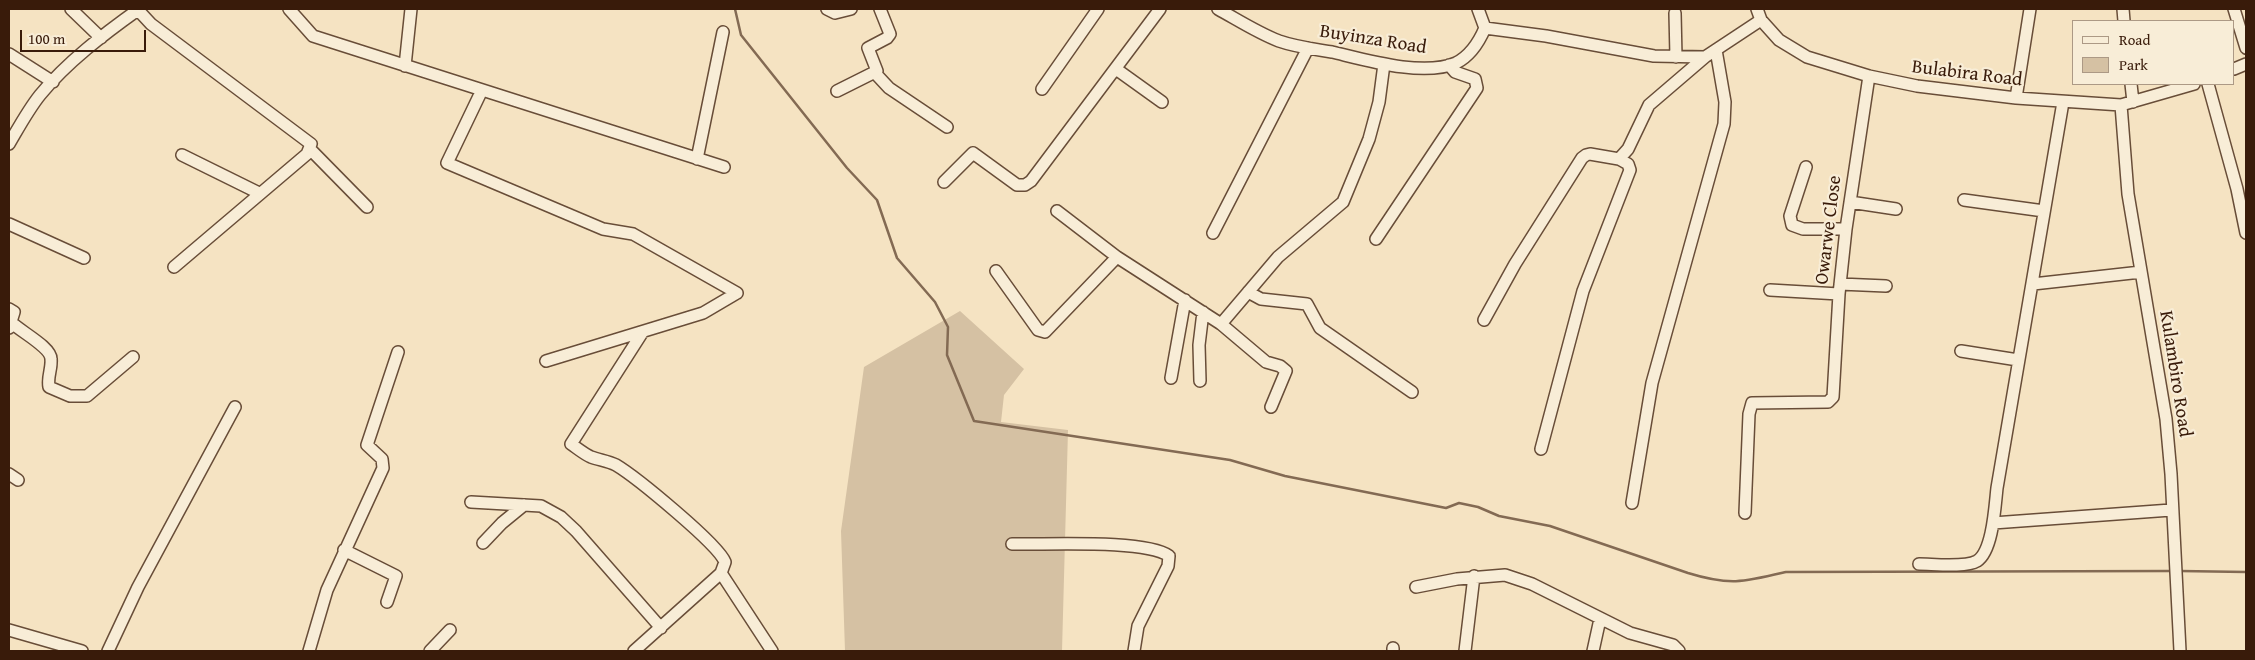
<!DOCTYPE html>
<style>
body{margin:0}
#map{position:relative;width:2255px;height:660px;overflow:hidden;background:#f5e3c2;font-family:"Gentium Book Plus",serif}
canvas{display:block}
.frame{position:absolute;inset:0;border:10px solid #391b0a;pointer-events:none}
.legend{position:absolute;left:2072px;top:20px;width:162px;height:65px;box-sizing:border-box;background:#f8edd7;border:1px solid #ac9985;margin:0;padding:6px 9px;list-style:none;font-size:15px;color:#391b0a}
.legend li{display:flex;align-items:center;gap:10px;height:25px}
.legend b{width:25px;border:1px solid #ac9985}
.scale{position:absolute;left:20px;top:30px;width:126px;height:22px;box-sizing:border-box;border:2px solid #391b0a;border-top:0;padding-left:6px;font-size:15px;line-height:18px;white-space:nowrap;color:#391b0a;-webkit-text-stroke:4px #f8edd7;paint-order:stroke}
</style>
<div id="map">
<canvas width="2255" height="660"></canvas>
<div class="frame"></div>
<ul class="legend">
<li><b style="height:6px;background:#f8edd7"></b>Road</li>
<li><b style="height:14px;background:#d5c1a3"></b>Park</li>
</ul>
<div class="scale">100 m</div>
</div>
<script>
const g = document.querySelector('canvas').getContext('2d');
g.lineJoin = 'round';
function fillPath(path, color) {
  g.fillStyle = color;
  g.fill(path, 'evenodd');
}
function strokePath(path, color, width, dash) {
  g.strokeStyle = color;
  g.lineWidth = width;
  g.lineCap = dash ? 'butt' : 'round';
  g.setLineDash(dash || []);
  g.stroke(path);
}
function drawText(font, color, halo, rows, align = 'center') {
  g.font = font + ' "Gentium Book Plus",serif';
  g.lineWidth = 4.5;
  g.setLineDash([]);
  g.textBaseline = 'middle';
  g.strokeStyle = halo;
  g.fillStyle = color;
  for (const [text, x, y, turn = 0] of rows) {
    g.save();
    g.translate(x, y);
    g.rotate((+turn || 0) * Math.PI / 180);
    g.textAlign = isNaN(turn) ? turn : align;
    if (halo) g.strokeText(text, 0, 0);
    g.fillText(text, 0, 0);
    g.restore();
  }
}
fillPath(new Path2D(`
 M960 311 1024 369 1004 395 1001 422 1068 430 1062 651H845L841 531 864 367Z`), '#d5c1a3');
strokePath(new Path2D(`
 M735 9 741 35 847 168 877 200 897 258 935 302 948 327 947 355 974 421 1230 460 1285 476 1446 508 1459 503 1478 507 1499 516 1550 526 1688 573C1730 586 1744 582 1786 572L2172 571
 M2180 571 2246 572`), '#836a53', 2.5);
const minor = new Path2D(`
 M71 9 101 38
 M289 9 313 36 724 167
 M827 9 835 13 851 9
 M1218 9C1238 20 1258 33 1279 41 1296 47 1314 49 1332 52 1366 60 1423 77 1456 63 1470 56 1479 42 1485 28L1546 36 1654 56 1705 57 1761 20
 M1478 9 1485 28
 M1757 9 1761 20 1779 40 1807 57 1869 76 1917 86 2016 98 2121 105 2194 84
 M2123 9 2124 21
 M2234 9 2246 48
 M138 10 151 24 311 144 307 154 174 267
 M1675 13 1676 57
 M9 54 53 82
 M405 66 411 9
 M1116 69 1162 102
 M2234 69 2246 64
 M875 73 889 88 947 127
 M2131 84 2133 102
 M2208 84 2237 189 2246 233
 M1042 89 1098 9
 M482 90 447 163 603 229 633 234 737 293
 M837 91 877 71 868 48 887 38 890 34 880 9
 M2016 98 2030 9
 M2121 105 2128 194 2166 419 2171 474 2180 651
 M9 144C19 127 28 110 40 95 67 62 104 34 139 9
 M310 149 367 207
 M182 155 259 193
 M697 159 723 32
 M1806 167 1790 216 1792 225 1803 229H1846
 M944 182 973 153 1017 185H1025L1031 181 1160 9
 M1964 200 2044 211
 M1850 202 1896 209
 M1057 211 1117 257 1221 324 1278 257 1343 202 1369 139 1379 102 1384 64
 M9 224 84 258
 M1213 233 1308 48
 M1376 239 1477 88 1475 79 1455 72 1449 65
 M996 271 1038 330 1045 332 1117 257
 M1840 284 1886 286
 M2033 284 2141 272
 M1770 290 1839 294
 M1248 292 1261 299 1307 304 1320 328 1412 392
 M9 309 14 312 9 328
 M1484 320 1515 264 1582 158 1586 155 1590 154 1619 159 1628 149 1649 105 1705 57
 M11 322C21 332 51 347 51 359 52 369 47 377 49 387L70 396H87L133 357
 M1221 324 1266 362 1280 366 1286 371 1271 407
 M1961 351 2018 360
 M546 361 703 313 737 293
 M1171 378 1185 300
 M1200 381 1199 345 1203 312
 M1541 449 1583 291 1630 170 1628 164 1619 159
 M9 474 18 480
 M471 502 541 506 561 517 576 531 661 628
 M1632 503 1652 383 1724 124 1725 102 1716 50
 M1745 513 1749 414 1752 403 1828 402 1833 397 1839 294 1846 229 1869 76
 M1993 523 2171 510
 M483 543 502 523 524 505
 M1012 544C1045 545 1145 539 1169 556L1168 566 1138 626 1134 651
 M344 550 396 576 387 602
 M1919 564C1933 564 1965 568 1977 561 1993 551 1995 505 1997 488L2063 102
 M721 573 772 651
 M1416 587 1457 579 1505 575 1532 584 1630 633 1673 645 1679 651
 M9 630 82 651
 M1393 648V651
 M108 651 138 587 235 407
 M309 651 327 590 383 468 382 459 367 445 398 352
 M430 651 450 630
 M634 651 721 573 725 562C718 544 636 477 616 465 608 461 599 460 591 457 584 454 577 448 571 444L642 333
 M1465 651 1474 576
 M1593 651 1600 619`);
strokePath(minor, '#684d38', 14);
strokePath(minor, '#f8edd7', 11);
drawText('19px', '#391b0a', '#f8edd7', [
 ["Buyinza Road",1373,40,9],
 ["Bulabira Road",1967,74,7],
 ["Owarwe Close",1829,230,-83],
 ["Kulambiro Road",2175,374,81]
]);
</script>
